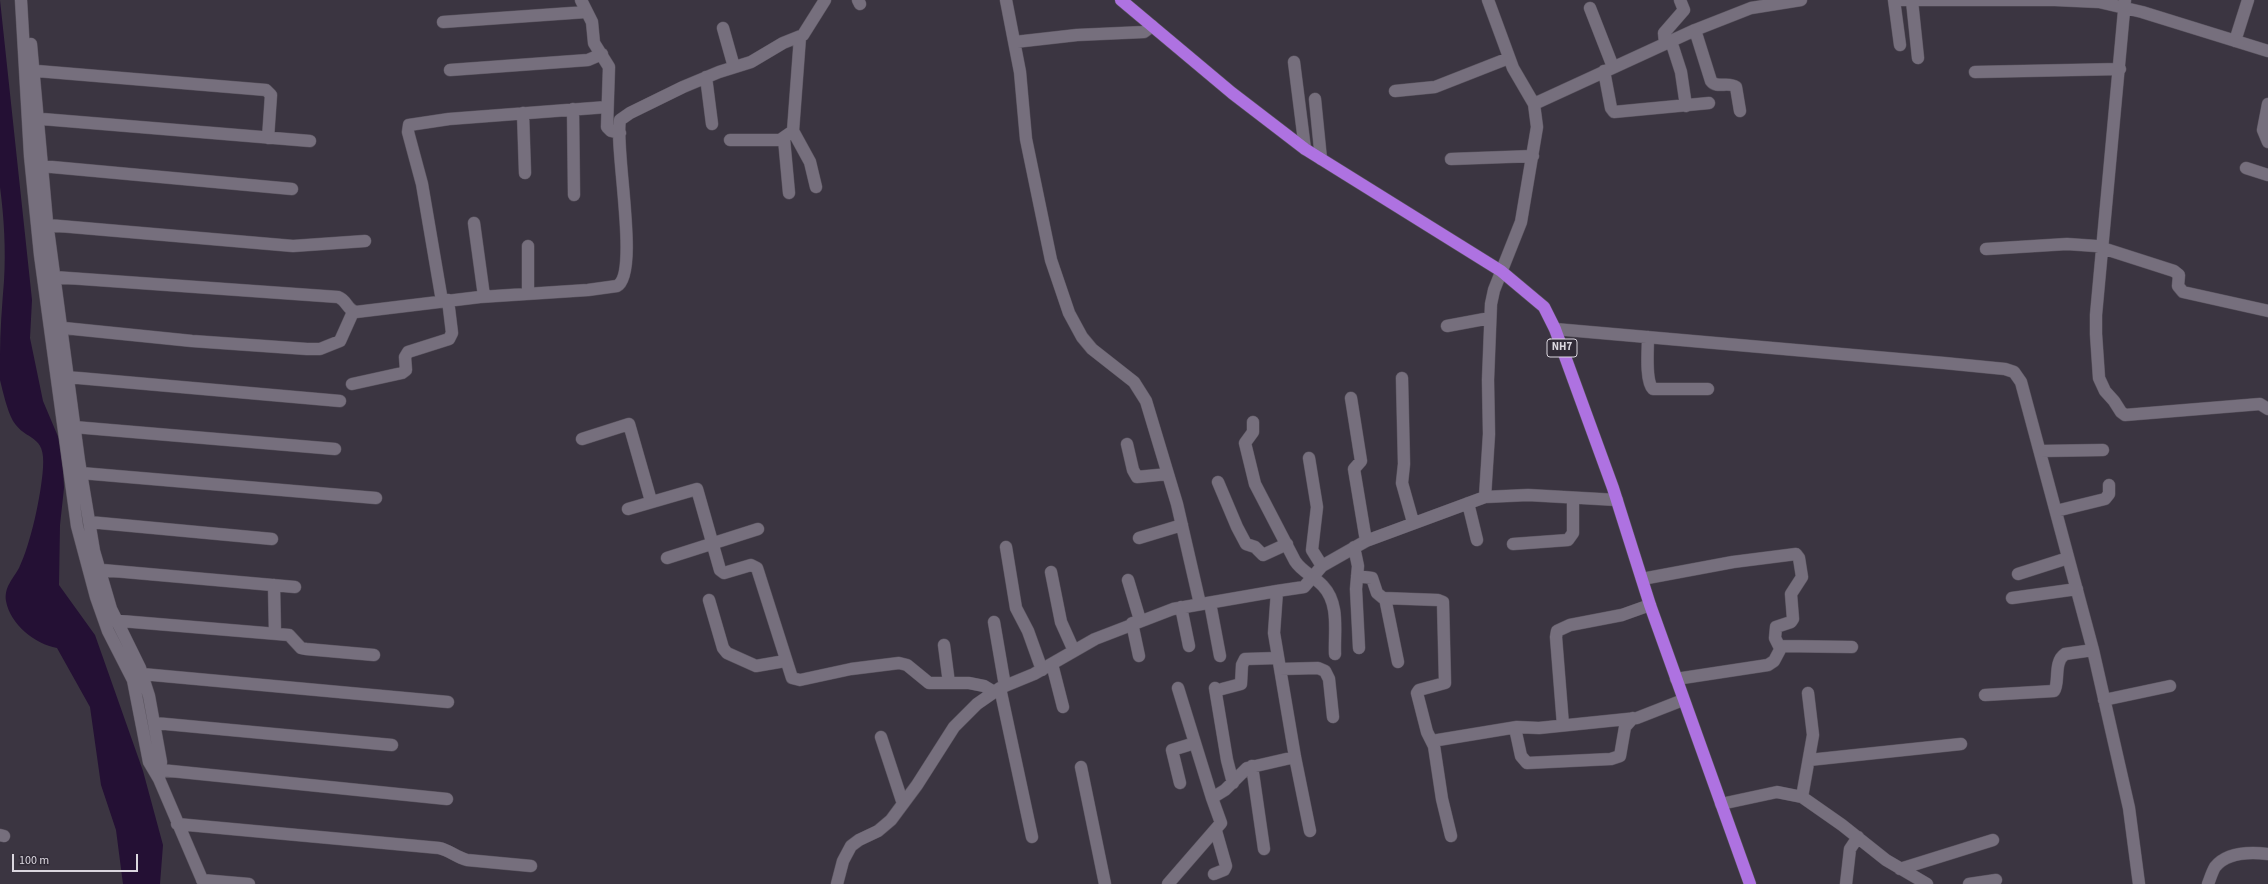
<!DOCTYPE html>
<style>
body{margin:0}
#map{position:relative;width:2268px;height:884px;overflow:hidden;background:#3b3541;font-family:"Source Sans 3",sans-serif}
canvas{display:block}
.scale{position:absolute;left:12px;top:854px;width:126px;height:18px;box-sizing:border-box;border:2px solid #dbd7df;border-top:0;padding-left:5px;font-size:12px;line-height:14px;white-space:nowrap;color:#dbd7df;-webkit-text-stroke:3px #312b37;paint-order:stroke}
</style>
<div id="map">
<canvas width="2268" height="884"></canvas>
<div class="scale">100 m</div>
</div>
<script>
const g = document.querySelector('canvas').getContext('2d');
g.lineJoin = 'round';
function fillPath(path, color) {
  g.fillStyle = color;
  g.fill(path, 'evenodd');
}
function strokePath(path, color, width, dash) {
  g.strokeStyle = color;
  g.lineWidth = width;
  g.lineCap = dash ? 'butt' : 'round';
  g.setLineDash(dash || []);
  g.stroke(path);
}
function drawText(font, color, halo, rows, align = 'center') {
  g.font = font + ' "Source Sans 3",sans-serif';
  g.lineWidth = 4;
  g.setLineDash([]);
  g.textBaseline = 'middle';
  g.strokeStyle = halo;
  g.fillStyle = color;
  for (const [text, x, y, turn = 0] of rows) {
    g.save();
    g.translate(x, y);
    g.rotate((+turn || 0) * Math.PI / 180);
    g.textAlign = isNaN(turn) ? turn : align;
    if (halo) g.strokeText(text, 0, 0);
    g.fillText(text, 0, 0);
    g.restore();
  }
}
fillPath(new Path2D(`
 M0 0 32 300 30 338 43 401 62 446 64 488 60 525 59 585 95 635 143 771 163 845 160 884H123L116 830 101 785 90 707 57 648C35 644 10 624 6 601 4 587 13 579 19 568 31 543 41 496 43 468 46 433 26 442 13 421 7 410 3 392 0 380 0 373 0 364 0 356 0 331 2 306 4 281 6 250 4 217 0 187Z`), '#241034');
const minor = new Path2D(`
 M21 0 30 156 40 255 77 526 96 597 108 631 133 680 149 762 159 779 204 884
 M581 0 592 22 594 43 609 67 607 127 611 131 620 133
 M858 0 860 4
 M1006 0 1020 72 1026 139 1051 260 1069 313 1082 337 1092 349 1134 382 1146 401 1177 504 1200 604
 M1488 0 1513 68 1534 104
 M1894 0 1900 45
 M1896 0H2055L2099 2 2142 12 2268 51
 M2125 0 2096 315V334L2099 378 2105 391 2114 401 2121 412 2125 415 2260 404 2268 409
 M1912 1 1918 58
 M1590 8 1613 67
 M443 22 586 12
 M723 28 734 67
 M1695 30 1711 81C1717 89 1728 81 1736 87L1740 111
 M1671 41 1681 72 1686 106
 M2235 41 2248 0
 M1015 42 1077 35 1144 32 1152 26
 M1665 43 1664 33 1684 10 1680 0
 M31 44 47 222 79 461 94 551 111 609 140 668 149 696 161 762 159 779
 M1294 62 1305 149
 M25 70 266 90 271 95 268 138
 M450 70 588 60 602 54
 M1604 71 1611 108 1614 112 1709 103
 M1975 72 2120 69
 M706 77 712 124
 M1395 91 1435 87 1509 58
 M1315 99 1321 159
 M2268 104 2263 130 2268 142
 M573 109 574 195
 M523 113 525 173
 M30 118 310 141
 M793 131 810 162 816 187
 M784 139 789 193
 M730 140H780L793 131 800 37
 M1451 159 1533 156
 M41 166 292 189
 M2246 168 2268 175
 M474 223 484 296
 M48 225 293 246 365 241
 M528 246V293
 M1986 249 2067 244 2096 246 2174 271 2179 275 2178 286 2183 292 2268 311
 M54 277 338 297C347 300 347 310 356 312L480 297 588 290 617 286C640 274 614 147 620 120L630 113 683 87 719 72 751 62 783 43 803 35 825 0
 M442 301 422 184 408 132 409 125 449 119 607 107
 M1447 326 1490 318
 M54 327 192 341 307 349H320L340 341 353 312
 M1555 329 1944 363 2005 369 2014 372 2021 382 2093 650 2129 808 2139 884
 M1648 337C1648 349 1645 381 1653 389H1708
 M67 377 340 401
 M1402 378 1404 464 1402 483 1413 522
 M352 384 402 373 406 370 405 357 408 352 449 339 452 333 448 300
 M1351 398 1361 461 1354 469 1366 541
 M1253 422V432L1245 443 1255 484 1295 561C1302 572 1314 576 1323 586 1340 604 1334 632 1335 654
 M74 427 335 449
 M582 439 629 424 651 501
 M1127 444 1133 470 1137 477 1168 474
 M2040 451 2103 450
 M1309 458 1317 507 1312 550 1322 566
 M81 473 376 498
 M1218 482 1237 527 1246 544 1255 547 1263 555 1287 544
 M1485 497 1489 434 1488 380 1491 304 1494 290 1521 222 1537 127 1534 104 1695 30 1751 8 1801 0
 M1468 503 1477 540
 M628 509 697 489 720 570 724 573 751 565 757 568 792 678 800 680 851 669 899 663 907 665 929 683H969L984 686 994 692
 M2056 511 2105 499 2109 494V485
 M89 522 272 539
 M1139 538 1182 525
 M1513 544 1568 540 1573 533V498
 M1006 547 1016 608 1028 631 1042 670
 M1354 547 1358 566 1356 589 1359 648
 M667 558 758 529
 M91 569 295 587
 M1051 572 1061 622 1074 651
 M2018 574 2068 558
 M1357 576 1372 578 1377 593 1383 598 1438 600 1443 602 1445 683 1419 690 1417 693 1427 732 1434 746 1442 799 1451 836
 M1642 579 1733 562 1796 554 1799 558 1802 577 1791 594 1793 619 1791 622 1776 627 1775 638 1780 648
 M1128 580 1140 620
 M274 585 275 634
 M1385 598 1398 662
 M2012 598 2077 589
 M709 600 723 648 727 653 756 666 785 661
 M1210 603 1220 656
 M1181 607 1189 646
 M109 620 289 635 301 648 306 649 374 655
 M994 622 1005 686
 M1132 623 1139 656
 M944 645 949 683
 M1052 664 1063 707
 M1280 669 1318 668 1325 671 1329 679 1333 717
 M142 674 448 702
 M1676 679 1768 665 1774 661 1782 646 1852 647
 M1000 688 1032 837
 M1178 688 1212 798
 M1215 688 1227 760 1233 783
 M1222 689 1241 684 1242 665 1245 659 1278 658
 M1985 695 2054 691C2060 683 2053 662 2065 654L2093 650
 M2104 700 2170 686
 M155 723 392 745
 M1563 725 1556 637 1557 631 1570 625 1622 615 1650 605
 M1515 728 1521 756 1527 763 1611 759 1620 756 1625 727 1633 718
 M881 737 903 804
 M1432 741 1517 727 1539 728 1637 718 1683 700
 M1809 760 1961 744
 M1252 766 1264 849
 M1081 767 1105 884
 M161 770 447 799
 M1180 783 1172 750 1195 743
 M1802 797 1813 735 1808 693
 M1721 804 1777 792 1802 797 1842 825 1886 860 1927 884
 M177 824 439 848C449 850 456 857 467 860L531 866
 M1310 831 1295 757 1274 633 1277 591 1304 587 1322 566 1366 541 1485 497 1528 495 1617 500
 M0 835 4 836
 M1900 869 1993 840
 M1214 874 1224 870 1226 866 1216 831
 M202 880 249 884
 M837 884 843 861 851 846 859 840 878 831 891 820 917 785 954 727 977 704 1000 688 1034 674 1095 639 1173 609 1277 591
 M1168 884 1221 823 1212 798 1225 790 1247 768 1295 757
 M1846 884 1850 849 1858 837
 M1969 884 1996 880
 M2208 884C2210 879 2212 872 2215 867 2227 852 2251 852 2268 854`);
const highway = new Path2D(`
 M1121 0 1232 93 1305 149 1501 271 1544 307 1555 329 1613 488 1650 605 1750 884`);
strokePath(minor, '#5a545f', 13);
strokePath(highway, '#5a545f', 13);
strokePath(minor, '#766f7d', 12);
strokePath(highway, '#ae72e1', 12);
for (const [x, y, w] of [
 [1562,348,30]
]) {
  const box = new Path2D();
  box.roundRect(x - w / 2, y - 9, w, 18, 3);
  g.fillStyle = '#312b37';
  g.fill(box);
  strokePath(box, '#dbd7df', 1);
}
drawText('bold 11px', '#dbd7df', null, [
 ["NH7",1562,348]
]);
</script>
